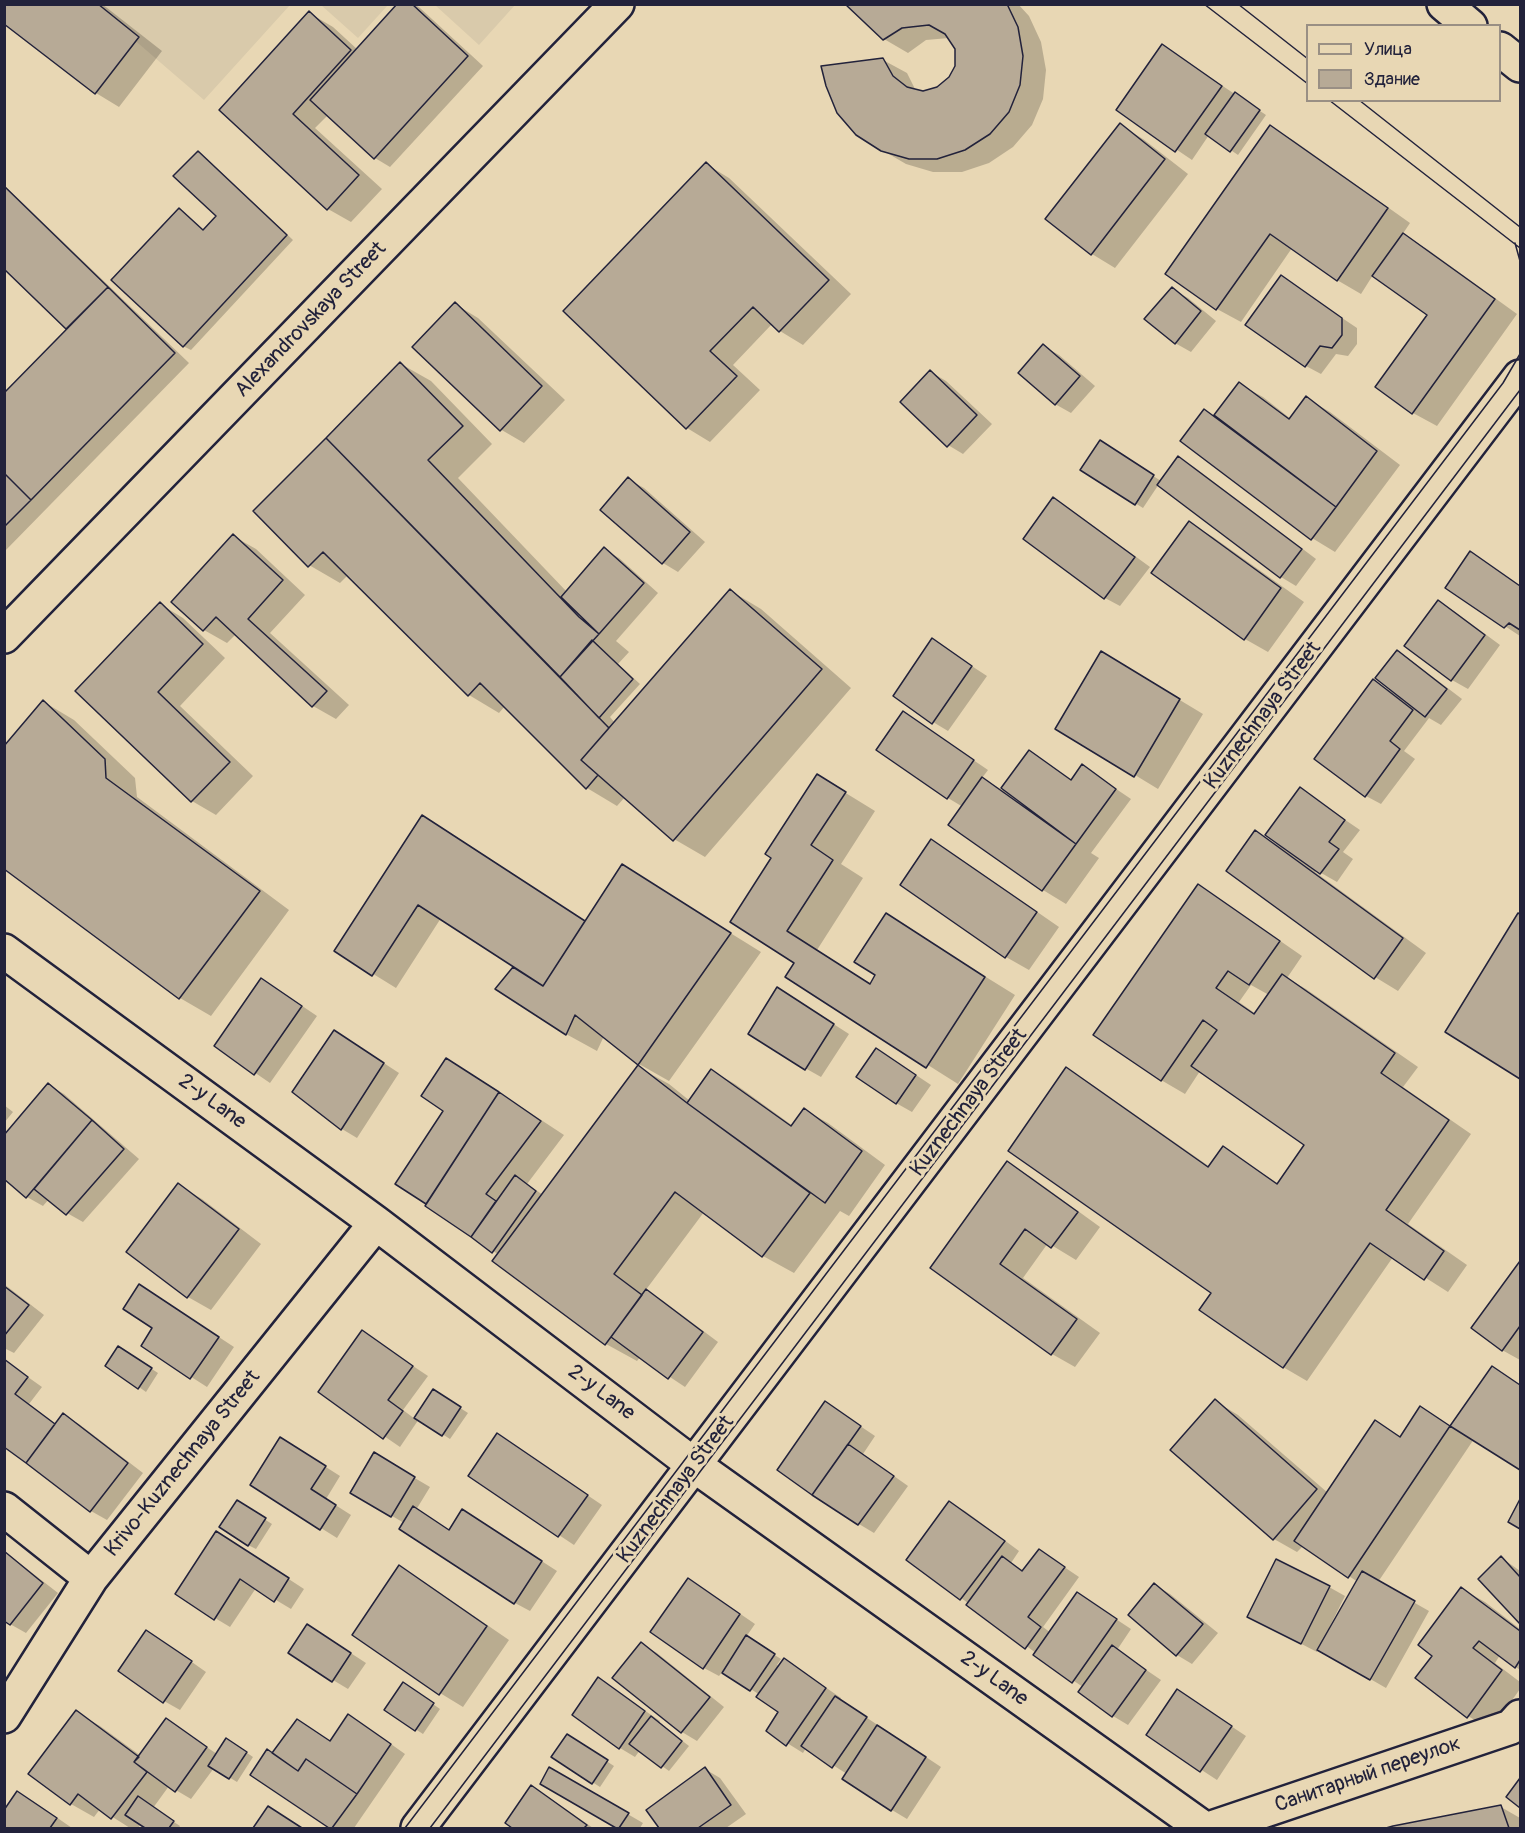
<!DOCTYPE html>
<meta charset="utf-8">
<style>
body{margin:0}
#map{position:relative;width:1525px;height:1833px;overflow:hidden;background:#e8d7b4;font-family:Pangolin,sans-serif}
canvas{display:block}
.frame{position:absolute;inset:0;border:6px solid #22223b;pointer-events:none}
.legend{position:absolute;left:1306px;top:24px;width:195px;height:78px;box-sizing:border-box;background:#e8d7b4;border:2px solid #998f84;margin:0;padding:8px 10px;list-style:none;font-size:18px;color:#22223b}
.legend li{display:flex;align-items:center;gap:12px;height:30px}
.legend b{width:30px;border:2px solid #998f84}
</style>
<div id="map">
<canvas width="1525" height="1833"></canvas>
<div class="frame"></div>
<ul class="legend">
<li><b style="height:8px;background:#e8d7b4"></b>Улица</li>
<li><b style="height:16px;background:#b7aa96"></b>Здание</li>
</ul>
</div>
<script>
const g = document.querySelector('canvas').getContext('2d');
g.lineJoin = 'round';
function fillPath(path, color) {
  g.fillStyle = color;
  g.fill(path, 'evenodd');
}
function strokePath(path, color, width, dash) {
  g.strokeStyle = color;
  g.lineWidth = width;
  g.lineCap = dash ? 'butt' : 'round';
  g.setLineDash(dash || []);
  g.stroke(path);
}
function drawText(font, color, halo, rows, align = 'center') {
  g.font = font + ' Pangolin,sans-serif';
  g.lineWidth = 6;
  g.setLineDash([]);
  g.textBaseline = 'middle';
  g.strokeStyle = halo;
  g.fillStyle = color;
  for (const [text, x, y, turn = 0] of rows) {
    g.save();
    g.translate(x, y);
    g.rotate((+turn || 0) * Math.PI / 180);
    g.textAlign = isNaN(turn) ? turn : align;
    if (halo) g.strokeText(text, 0, 0);
    g.fillText(text, 0, 0);
    g.restore();
  }
}
fillPath(new Path2D(`
 M89 5H290L204 100 118 26Z
 M321 5H388L358 38Z
 M435 5H515L479 45Z`), '#d9caab');
fillPath(new Path2D(`
 M4 4H102L162 51 119 107 96 93Z
 M399 4H414L420 8 483 66 390 167 375 158 328 115 315 128 382 189 351 222 328 209 221 110 309 13 333 27 358 50Z
 M847 4H1018L1029 16 1041 42 1046 70 1043 99 1032 125 1013 147 989 163 962 172H933L906 164 882 150 883 60 907 73 916 91 923 93 938 88 950 78 957 67 956 49 949 38 926 40 908 53 884 39Z
 M1163 46 1266 115 1238 155 1209 135 1192 160 1118 110Z
 M1120 125 1143 139 1188 174 1115 268 1092 254Z
 M1270 127 1293 140 1410 223 1402 235 1427 249 1517 314 1437 426 1413 413 1377 387 1429 315 1373 275 1361 294 1337 280 1292 248 1241 322 1217 309 1167 273Z
 M198 152 205 157 293 240 191 350 183 346 179 209 204 231 218 216Z
 M706 164 729 178 851 294 803 345 780 331 772 324 733 365 760 390 710 442 687 428 565 311Z
 M4 185 189 363 4 552V395L69 329 4 267Z
 M1281 277 1357 328V344L1348 356 1336 354 1321 374 1306 366Z
 M1172 289 1188 298 1216 321 1191 352 1175 343Z
 M455 304 478 318 565 400 524 443 500 429Z
 M1043 346 1059 355 1095 386 1071 413 1055 404Z
 M401 364 431 381 492 444 458 478 567 592 604 549 619 558 658 593 616 641 629 652 618 664 640 684 610 717 615 723 731 591 761 609 851 688 705 857 674 839 625 797 617 806 587 788 505 706 499 713 469 695 348 575 340 583 309 565 255 511Z
 M931 372 946 381 992 424 963 454 948 445Z
 M1239 384 1263 397 1291 419 1306 398 1330 412 1400 465 1335 552 1312 538 1205 411 1215 416Z
 M1107 446 1161 481 1179 458 1194 467 1316 559 1296 586 1281 577 1159 484 1143 508 1082 470Z
 M628 479 644 488 705 542 678 572 663 563Z
 M1054 499 1069 508 1150 567 1120 606 1105 598Z
 M1189 523 1213 537 1304 602 1268 652 1245 639Z
 M233 536 256 549 305 595 270 633 349 705 336 719 313 706 236 634 227 643 204 630Z
 M1485 562 1520 586V636L1447 588Z
 M1439 602 1454 611 1500 645 1468 689 1452 680 1406 646Z
 M160 604 183 618 225 658 180 706 253 776 216 815 192 801 77 691Z
 M932 640 987 676 948 731 933 722Z
 M1397 652 1412 661 1462 699 1441 725 1429 718 1404 751 1415 759 1381 804 1366 796 1373 681 1394 693Z
 M1125 667 1203 714 1158 789 1135 775Z
 M44 702 74 720 135 778 137 797 289 910 211 1016 180 998 4 867Z
 M904 713 988 770 982 778 1002 790 1030 752 1072 781 1082 766 1131 799 1091 853 1099 858 1066 904 1043 890 950 825 963 807 948 798Z
 M818 776 875 811 841 864 863 878 817 950 871 984 877 975 886 915 1015 995 958 1084 787 976 796 963 732 922 773 858Z
 M1300 789 1360 830 1343 852 1353 859 1337 882 1316 870 1315 872 1426 953 1398 991 1375 977 1256 832 1280 846Z
 M445 831 586 922 622 866 761 952 669 1081 639 1064 604 1036 597 1051 566 1034 519 972 520 970 441 918 396 988 336 951Z
 M932 841 955 855 1059 927 1029 970 1006 957Z
 M1198 886 1221 900 1302 956 1287 978 1306 989 1418 1067 1403 1087 1471 1134 1408 1224 1467 1265 1448 1292 1393 1257 1307 1381 1283 1367 1214 1293 1066 1069 1090 1083 1210 1167 1223 1148 1279 1184 1306 1145 1200 1071 1185 1094 1161 1080ZM1251 985 1269 995 1256 1014 1239 1002Z
 M1519 915 1520 916V1077L1447 1031Z
 M277 989 317 1016 270 1083 216 1046Z
 M793 998 849 1034 821 1077 805 1068Z
 M350 1041 399 1073 357 1138 342 1129 294 1091Z
 M892 1059 931 1085 912 1112 896 1103Z
 M638 1067 669 1084 690 1101 712 1071 735 1084 793 1126 805 1110 828 1123 885 1165 849 1216 840 1211 794 1273 763 1256 704 1212 645 1291 662 1300 718 1342 685 1387 640 1357 637 1361 606 1344 499 1255 397 1183 445 1111 462 1068 564 1135 527 1184 543 1195Z
 M49 1085 64 1094 139 1159 83 1222 67 1213 49 1199 43 1206 27 1197Z
 M4 1105 13 1112 4 1123Z
 M1007 1163 1031 1177 1100 1227 1076 1260 1048 1243 1023 1278 1100 1333 1075 1367 1052 1354 932 1268Z
 M178 1185 202 1199 261 1244 211 1310 188 1297Z
 M1520 1264V1360L1502 1350 1473 1328Z
 M4 1284 44 1315 14 1353 4 1348Z
 M155 1295 234 1347 207 1387 143 1346 154 1328Z
 M362 1332 428 1376 403 1410 415 1419 434 1391 468 1413 450 1439 419 1419 400 1447 320 1392Z
 M126 1352 158 1373 146 1392 139 1387Z
 M4 1360 42 1387 29 1404 57 1425 63 1415 79 1424 143 1473 107 1520 91 1511 4 1445Z
 M1492 1368 1520 1385V1468L1474 1439 1378 1582 1429 1611 1386 1688 1318 1649 1317 1652 1265 1625 1329 1587 1345 1596 1329 1628 1331 1629 1358 1582 1303 1546 1297 1552 1274 1539 1215 1401 1238 1415 1328 1493 1376 1422 1401 1437 1421 1408 1452 1427Z
 M826 1403 875 1436 863 1454 908 1486 874 1533 859 1524Z
 M498 1435 602 1505 574 1545 470 1476Z
 M296 1448 340 1476 326 1499 351 1515 337 1538 252 1485Z
 M374 1454 430 1487 416 1510 450 1531 478 1520 557 1571 530 1611 515 1603 404 1523 352 1492Z
 M237 1502 272 1524 256 1549 248 1545Z
 M950 1503 965 1511 1019 1551 1011 1563 1024 1571 1039 1550 1079 1577 1043 1627 1051 1633 1078 1594 1131 1629 1117 1650 1161 1680 1128 1725 1113 1716 1083 1687 1035 1655 1036 1653 908 1559Z
 M232 1542 304 1589 291 1609 256 1588 230 1627 215 1618Z
 M4 1551 58 1593 26 1633 10 1624Z
 M1502 1558 1520 1571V1622L1480 1579Z
 M400 1567 423 1581 509 1640 463 1707 440 1693Z
 M1155 1585 1170 1594 1218 1633 1192 1664 1177 1655 1130 1615Z
 M704 1589 755 1624 746 1637 781 1659 777 1665 799 1669 841 1698 840 1700 941 1767 907 1819 892 1810 847 1774 806 1748 803 1753 768 1731 780 1712 760 1695 723 1671 719 1676 704 1668Z
 M1462 1589 1485 1602 1520 1629V1670L1500 1655 1495 1663 1520 1682V1689L1491 1730 1468 1716 1434 1656Z
 M323 1635 366 1663 348 1689 333 1680Z
 M162 1641 206 1672 180 1710 164 1701Z
 M641 1644 657 1653 724 1707 697 1741 682 1732Z
 M599 1679 660 1721 659 1723 689 1746 669 1771 640 1750 635 1757 620 1748Z
 M410 1688 440 1709 423 1734 386 1710Z
 M1178 1691 1246 1736 1217 1780 1148 1735Z
 M76 1712 100 1726 141 1756 166 1720 217 1754 234 1744 253 1757 237 1782 214 1768 191 1799 169 1786 153 1808 180 1826 179 1828H147L141 1824 138 1828H130L100 1809 94 1817 71 1804Z
 M298 1721 331 1742 364 1725 405 1754 354 1828H332L252 1774 273 1755Z
 M574 1740 614 1766 600 1787 553 1757Z
 M550 1769 643 1823 640 1828H619L542 1783Z
 M705 1769 720 1778 746 1814 726 1828H661L648 1810Z
 M532 1787 547 1796 593 1828H515L507 1823Z
 M18 1793 33 1801 72 1828H4V1812Z
 M1501 1807 1520 1818V1828H1390Z
 M269 1808 284 1817 302 1828H255Z`), '#0003');
const building = new Path2D(`
 M4 4H98L139 37 95 94 4 24Z
 M397 4H412L468 56 374 159 310 100Z
 M845 4H1007L1018 27 1023 56 1020 85 1009 112 990 134 965 150 937 159H909L881 151 856 135 837 113 826 86 821 66 883 58 893 76 907 87 923 91 937 87 949 77 955 66V49L945 34 929 25 902 28 883 40Z
 M309 11 351 50 293 114 359 175 327 210 219 110Z
 M1162 44 1222 86 1175 152 1116 110Z
 M1235 92 1260 110 1230 152 1205 134Z
 M1120 123 1165 159 1091 255 1045 219Z
 M1270 125 1388 208 1337 281 1270 234 1216 310 1165 274Z
 M198 151 287 235 183 347 111 280 179 208 203 230 216 216 173 176Z
 M706 162 829 280 779 332 753 307 710 351 737 376 686 429 563 311Z
 M4 186 108 287 66 329 4 269Z
 M1403 233 1495 299 1412 414 1375 387 1427 315 1372 276Z
 M1281 275 1342 318V335L1332 348 1320 346 1305 367 1245 325Z
 M108 287 175 353 31 500 4 473V393Z
 M1172 287 1201 311 1175 344 1144 319Z
 M455 302 542 386 500 431 412 347Z
 M1043 344 1080 376 1055 405 1018 373Z
 M400 362 463 426 428 460 579 617 599 634 560 677 326 438Z
 M930 370 977 415 947 447 900 402Z
 M1239 382 1289 419 1306 396 1377 451 1336 507 1214 415Z
 M1204 409 1336 507 1311 540 1180 441Z
 M326 438 609 728 581 760 598 775 586 789 480 683 468 696 323 552 308 567 253 511Z
 M1100 440 1154 475 1135 505 1080 470Z
 M1178 456 1302 549 1280 578 1157 485Z
 M4 473 31 500 4 527Z
 M628 477 690 532 662 564 600 510Z
 M1053 497 1135 557 1104 599 1023 539Z
 M1189 521 1281 588 1244 640 1151 573Z
 M233 534 283 580 248 619 327 691 312 707 216 617 203 631 171 602Z
 M604 547 644 583 599 634 561 597Z
 M1470 551 1520 586V630L1509 623 1504 628 1445 588Z
 M730 589 822 669 673 841 581 760Z
 M1438 600 1485 635 1451 681 1404 646Z
 M160 602 203 644 158 692 230 762 191 802 75 691Z
 M932 638 972 666 932 724 893 696Z
 M592 640 633 679 599 718 560 677Z
 M1397 650 1447 689 1425 717 1375 678Z
 M1101 651 1180 699 1134 777 1055 729Z
 M1373 679 1413 710 1390 741 1400 749 1365 797 1314 759Z
 M43 700 105 759 106 778 260 891 179 999 4 869V746Z
 M903 711 974 760 947 799 876 750Z
 M1029 750 1071 780 1082 764 1116 789 1076 844 1001 788Z
 M817 774 846 792 811 845 833 860 787 931 870 984 875 975 854 962 886 913 985 977 926 1068 785 977 794 963 730 922 771 858 765 854Z
 M982 777 1076 844 1042 891 948 825Z
 M1300 787 1345 820 1329 842 1339 849 1320 874 1265 835Z
 M422 815 585 921 543 986 418 905 372 976 334 951Z
 M1255 830 1403 938 1374 979 1226 871Z
 M931 839 1037 912 1005 958 900 885Z
 M622 864 731 933 638 1065 575 1015 566 1035 495 989 513 967 543 986Z
 M1198 884 1280 941 1249 985 1228 971 1216 988 1254 1014 1282 974 1395 1053 1381 1073 1449 1120 1386 1210 1444 1251 1424 1280 1370 1243 1283 1368 1199 1310 1211 1293 1008 1151 1066 1067 1208 1167 1223 1146 1277 1184 1304 1145 1191 1066 1217 1030 1203 1020 1161 1081 1093 1035Z
 M1518 913 1520 914V1079L1445 1032Z
 M261 978 302 1006 254 1075 214 1046Z
 M777 987 834 1024 805 1070 748 1034Z
 M334 1030 384 1063 341 1130 292 1092Z
 M876 1048 916 1075 896 1104 856 1077Z
 M446 1058 499 1092 426 1204 395 1184 443 1111 421 1096Z
 M638 1065 687 1103 810 1193 762 1257 675 1192 614 1274 642 1295 605 1345 492 1261Z
 M711 1069 791 1126 804 1108 862 1151 825 1203 687 1103Z
 M48 1083 92 1120 26 1198 4 1179V1135Z
 M499 1092 541 1121 486 1194 496 1201 471 1237 425 1206Z
 M92 1120 124 1149 66 1215 34 1189Z
 M1007 1161 1078 1212 1051 1248 1025 1229 1000 1264 1077 1319 1051 1355 930 1268Z
 M515 1175 536 1191 492 1253 471 1237Z
 M178 1183 239 1229 187 1298 126 1252Z
 M1520 1261V1326L1502 1351 1471 1328Z
 M139 1284 219 1337 190 1379 141 1346 152 1328 123 1309Z
 M4 1286 29 1305 4 1336Z
 M646 1289 703 1332 668 1379 611 1337Z
 M362 1330 413 1366 388 1400 403 1411 383 1439 318 1392Z
 M118 1346 152 1368 138 1389 105 1366Z
 M4 1359 28 1377 15 1394 55 1424 26 1463 4 1447Z
 M1492 1366 1520 1385V1470L1450 1426Z
 M433 1389 461 1407 442 1436 414 1418Z
 M1215 1399 1317 1489 1273 1540 1170 1450Z
 M825 1401 861 1426 812 1495 777 1470Z
 M1420 1406 1450 1426 1348 1578 1294 1541 1375 1420 1400 1437Z
 M63 1413 128 1463 90 1512 26 1463Z
 M497 1433 588 1495 558 1537 468 1476Z
 M280 1437 326 1466 311 1489 336 1505 320 1530 250 1485Z
 M848 1444 894 1476 858 1525 812 1495Z
 M374 1452 415 1477 391 1517 350 1493Z
 M1520 1499V1529L1508 1522Z
 M237 1500 266 1518 248 1546 219 1527Z
 M949 1501 1005 1541 960 1600 906 1560Z
 M413 1506 449 1530 462 1509 542 1561 514 1604 399 1529Z
 M216 1531 289 1578 274 1602 240 1579 214 1620 175 1594Z
 M1039 1549 1065 1567 1028 1617 1041 1627 1025 1649 966 1605 1002 1556 1022 1571Z
 M4 1551 43 1583 10 1625 4 1621Z
 M1501 1556 1520 1577V1624L1478 1579Z
 M1276 1559 1330 1586 1301 1644 1247 1617Z
 M399 1565 487 1626 439 1695 352 1635Z
 M1362 1571 1415 1601 1370 1680 1317 1650Z
 M688 1578 740 1614 703 1669 650 1632Z
 M1154 1583 1203 1624 1176 1656 1128 1615Z
 M1461 1587 1520 1631V1660L1515 1668 1479 1641 1473 1648 1502 1670 1467 1718 1415 1678 1432 1656 1418 1645Z
 M1077 1592 1117 1619 1072 1683 1033 1655Z
 M307 1624 351 1653 332 1682 288 1653Z
 M146 1630 192 1661 163 1703 118 1671Z
 M746 1635 775 1654 750 1691 722 1673Z
 M641 1642 710 1697 681 1733 612 1678Z
 M1112 1645 1146 1670 1112 1717 1078 1692Z
 M784 1658 826 1688 786 1746 766 1731 778 1712 756 1697Z
 M598 1677 645 1711 619 1749 572 1715Z
 M403 1682 434 1703 415 1731 384 1710Z
 M1177 1689 1232 1726 1200 1772 1146 1735Z
 M835 1696 867 1717 832 1768 801 1746Z
 M76 1710 139 1757 134 1762 147 1772 111 1819 78 1794 70 1805 28 1774Z
 M348 1714 391 1744 357 1794 306 1759 298 1771 272 1753 297 1719 330 1741Z
 M651 1716 682 1741 661 1768 629 1744Z
 M166 1718 207 1747 175 1792 134 1762Z
 M877 1725 926 1757 891 1811 842 1779Z
 M567 1734 608 1760 592 1784 551 1757Z
 M226 1738 247 1752 229 1779 208 1766Z
 M267 1749 298 1771 306 1759 357 1794 332 1828H329L250 1775Z
 M549 1767 629 1813 619 1828H616L540 1784Z
 M705 1767 731 1805 698 1828H659L646 1810Z
 M1520 1778V1808L1506 1797Z
 M531 1785 587 1825 584 1828H512L505 1823Z
 M17 1791 57 1818 50 1828H4V1810Z
 M138 1796 174 1821 169 1828H145L125 1815Z
 M1501 1805 1509 1828H1386L1393 1826Z
 M268 1806 302 1828H253Z`);
fillPath(building, '#b7aa96');
strokePath(building, '#22223b', 1.5);
const minor = new Path2D(`
 M4 951 376 1223 694 1465 1203 1828
 M4 1509 91 1578
 M4 1716 91 1578 376 1223
 M418 1828 1520 377
 M1212 1828 1511 1727 1520 1717`);
const major = new Path2D(`
 M1444 4 1470 26
 M1500 49 1520 65
 M4 636 617 4`);
strokePath(minor, '#22223b', 38);
strokePath(major, '#22223b', 38);
strokePath(minor, '#e8d7b4', 33);
strokePath(major, '#e8d7b4', 33);
strokePath(new Path2D(`
 M1204 4 1308 84
 M1238 4 1308 59
 M1329 100 1520 248
 M1359 100 1520 227
 M1515 243 1520 261
 M405 1828 1503 383 1520 354
 M430 1828 1520 390`), '#22223b', 1.5);
drawText('21px', '#22223b', '#e8d7b4', [
 ["Alexandrovskaya Street",311,320,-46],
 ["Kuznechnaya Street",1263,716,-53],
 ["2-y Lane",212,1102,36],
 ["Kuznechnaya Street",969,1103,-53],
 ["2-y Lane",601,1393,37],
 ["Krivo-Kuznechnaya Street",183,1464,-51],
 ["Kuznechnaya Street",676,1490,-53],
 ["2-y Lane",994,1679,36],
 ["Санитарный переулок",1368,1775,-19]
]);
</script>
